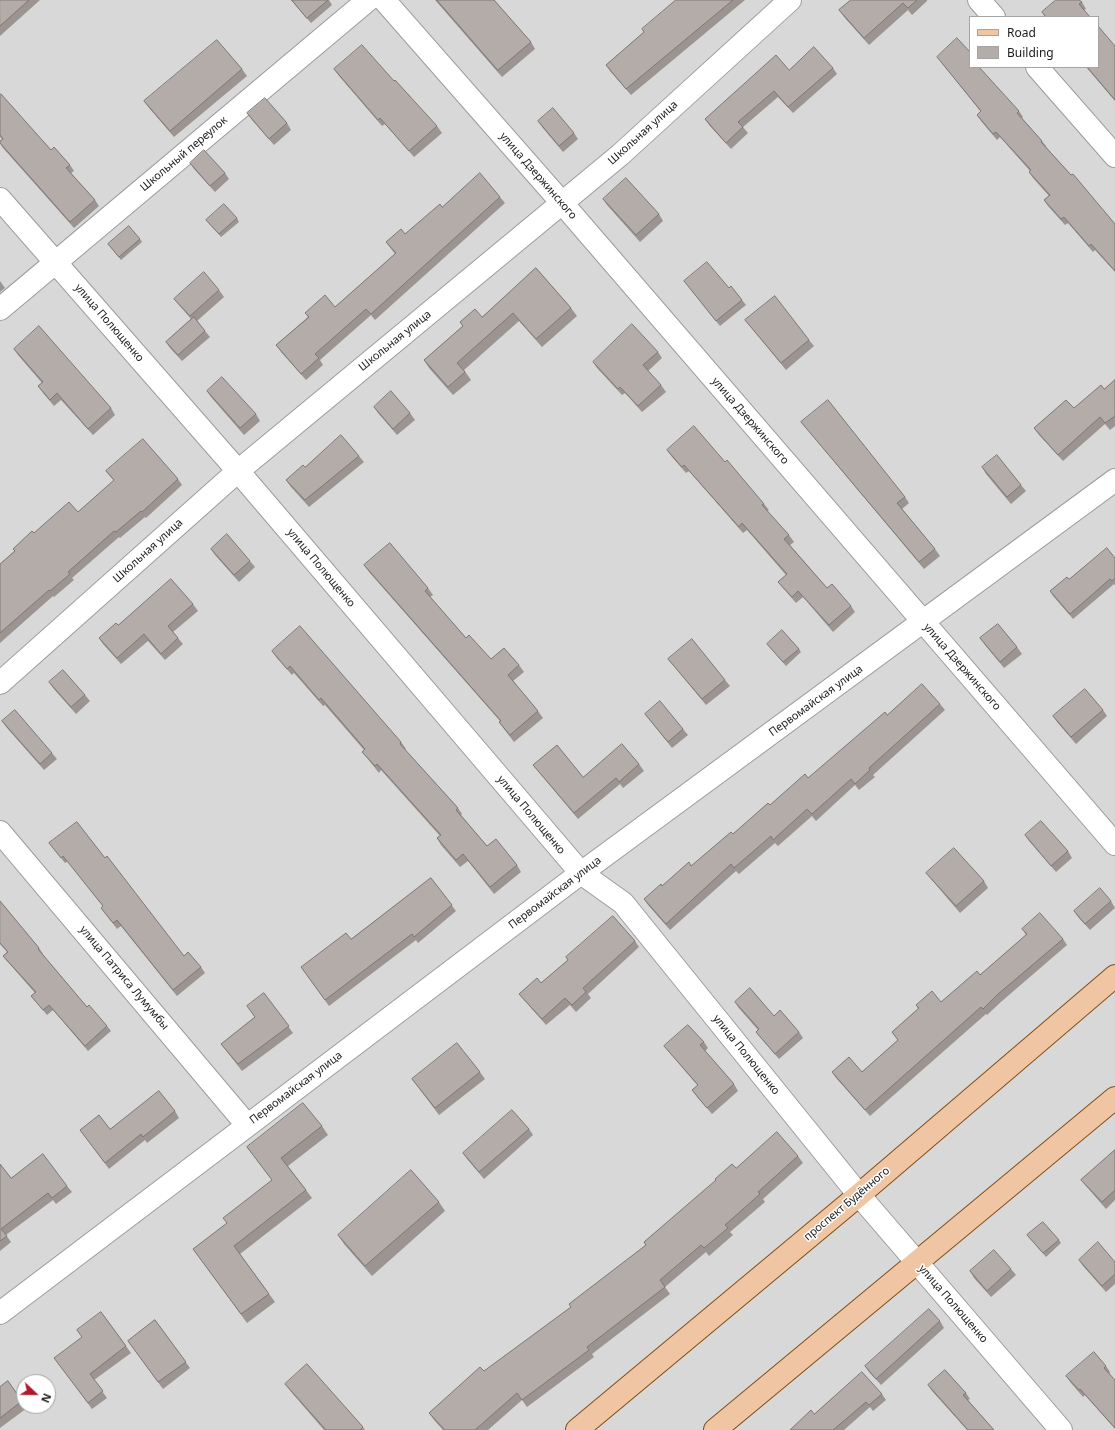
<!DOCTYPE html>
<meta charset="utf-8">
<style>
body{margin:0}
#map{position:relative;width:1115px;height:1430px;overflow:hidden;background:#ece7e2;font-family:"Noto Sans",sans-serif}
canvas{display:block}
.legend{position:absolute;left:969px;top:16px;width:130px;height:52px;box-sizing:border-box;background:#fff;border:1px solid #a4a4a4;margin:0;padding:5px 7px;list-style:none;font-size:12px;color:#1b1b1b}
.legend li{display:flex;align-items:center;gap:8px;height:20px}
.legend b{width:20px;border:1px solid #a4a4a4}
.north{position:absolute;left:16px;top:1374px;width:40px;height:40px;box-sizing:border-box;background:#fff;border:1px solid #a4a4a4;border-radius:50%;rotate:112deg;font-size:11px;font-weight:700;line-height:16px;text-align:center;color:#1b1b1b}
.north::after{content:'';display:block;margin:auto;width:14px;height:18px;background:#af182b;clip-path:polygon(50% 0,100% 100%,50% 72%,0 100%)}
</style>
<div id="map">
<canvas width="1115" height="1430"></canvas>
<ul class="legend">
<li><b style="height:5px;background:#f0c5a3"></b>Road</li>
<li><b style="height:11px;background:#b4aca8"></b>Building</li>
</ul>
<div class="north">N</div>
</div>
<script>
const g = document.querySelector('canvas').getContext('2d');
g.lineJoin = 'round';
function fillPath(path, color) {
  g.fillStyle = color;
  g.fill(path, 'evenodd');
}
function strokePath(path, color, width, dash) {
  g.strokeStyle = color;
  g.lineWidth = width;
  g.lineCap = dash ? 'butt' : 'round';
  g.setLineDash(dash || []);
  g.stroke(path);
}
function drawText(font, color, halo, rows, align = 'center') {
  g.font = font + ' "Noto Sans",sans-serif';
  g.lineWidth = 3;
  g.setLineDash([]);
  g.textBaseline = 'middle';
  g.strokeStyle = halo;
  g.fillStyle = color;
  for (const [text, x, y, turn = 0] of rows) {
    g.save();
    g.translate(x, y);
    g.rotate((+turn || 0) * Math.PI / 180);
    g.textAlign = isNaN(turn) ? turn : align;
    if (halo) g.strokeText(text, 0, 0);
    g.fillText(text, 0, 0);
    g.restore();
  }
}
fillPath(new Path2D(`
 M0 0H1115V1430H0ZM970 17H1098V67H970ZM24 1382H48V1406H24Z`), '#d9d8d9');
const minor = new Path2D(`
 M979 0 994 17
 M1037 67 1115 156
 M0 199 238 471 581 873 623 903 859 1195 1061 1430
 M0 309 368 0
 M0 683 238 471 620 155 790 0
 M0 832 247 1125
 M0 1313 581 873 1115 480`);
const tertiary = new Path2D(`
 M384 0 563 204 1115 844`);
const primary = new Path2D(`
 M577 1430 859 1195 1115 976
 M715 1430 1115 1098`);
strokePath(minor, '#9c9c9c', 24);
strokePath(tertiary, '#9c9c9c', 24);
strokePath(primary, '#814e12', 24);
strokePath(minor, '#fff', 22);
strokePath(tertiary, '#fff', 22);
strokePath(primary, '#f0c5a3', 22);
fillPath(new Path2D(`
 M0 0H40L0 36Z
 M291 0H329L332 5 311 23Z
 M435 0H494L531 42 535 49 502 77Z
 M676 0H745L631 95 610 71 606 65 644 32Z
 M851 0H927V1L912 15 908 10 869 45 844 17 839 10Z
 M1082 2 1086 9 1084 10 1090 17H1045L1042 12Z
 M1115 46V101L1086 67H1098Z
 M937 57 970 67 1019 111 1023 117 1022 118 1042 141 1046 146V147L1115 224V272L1095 250 1093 252 1068 223 1065 225 1048 206 1044 200 1049 196 1033 178 1029 172 1030 171 1000 137 997 140 981 121 977 115 981 112Z
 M833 68 837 74 793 113 778 97 743 127 748 133 731 149 709 125 705 119 789 70Z
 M242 69 247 76 174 137 149 108 144 101Z
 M334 69 437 126 442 133 414 157 385 124 382 126 339 76Z
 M0 95 51 150 70 165 74 171 71 173 95 200 99 206 74 228 3 148 0 143 2 139 0 137Z
 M247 113 287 123 291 130 274 145 252 120Z
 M538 121 574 133 578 139 563 152 542 127Z
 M190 163 225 173 229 179 215 192 194 169Z
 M500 197 505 203 375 320 371 315 320 360 323 365 306 380 281 352 276 345 308 317 305 313 335 307 395 254 386 242 405 234 442 207Z
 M603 199 659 214 663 221 640 242 607 205Z
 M237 218 239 222 221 237 206 220Z
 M140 239 142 242 121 260 108 244Z
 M536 268 571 308 577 316 542 347 519 321 464 370 471 380 453 395 429 368 424 360 463 326 460 322 482 317Z
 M0 281 5 288 0 292Z
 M684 281 729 288 742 300 746 305 720 326Z
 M219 290 224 297 197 321 205 331 210 337 182 361 170 348 166 342 191 319 179 305 174 299Z
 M745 320 809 340 814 346 786 370 750 326Z
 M14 349 111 408 115 415 93 435 61 400 54 406 43 393 38 386 42 383 18 355Z
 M658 352 662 358 648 371 661 385 666 392 642 412 625 393 622 395 597 368 593 362Z
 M1115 380V426L1110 430 1105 424 1063 461 1039 435 1034 428 1074 408 1104 389Z
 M207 391 256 414 260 421 244 435 211 397Z
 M374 407 410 413 415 420 397 435 378 413Z
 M801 422 905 497 909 503 902 509 935 549 940 556 924 569 806 428Z
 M667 450 725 462 764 504 769 510 767 511 789 535 794 542 790 545 827 588 851 606 855 612 833 632 803 597 796 603 783 588 778 582 786 575 747 530 743 533 689 471 686 473 672 457Z
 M359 456 364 462 309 507 291 487 286 480 305 467Z
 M982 467 1021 485 1026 491 1011 504 986 474Z
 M106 471 178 479 182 485 146 518 145 517 120 538 119 537 72 578 74 580 54 597 53 596 0 643V564L34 533 78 512 114 481Z
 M211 549 250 561 255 567 239 582 215 555Z
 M1115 558V586L1114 584 1073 619 1053 596 1050 591 1069 579Z
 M364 565 428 588 433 595 430 597 466 638 491 659 519 665 524 672 513 681 538 711 543 718 514 742 504 729 499 722 500 721 369 572Z
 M193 604 198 611 173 632 183 644 165 660 148 641 121 664 103 644 99 638 118 625Z
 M980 638 1017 647 1022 654 1004 668 985 645Z
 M767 644 799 649 801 652 786 666Z
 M272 651 401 742 406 749 405 750 458 808 462 814 461 815 487 846 517 865 521 872 494 894 468 861 460 867 441 845 437 838 440 836 381 770 379 773 367 758 362 752 364 750 325 705 323 706 294 673 292 675 276 657Z
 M668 659 725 680 730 686 706 705 673 665Z
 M49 682 85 695 90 701 76 714 53 688Z
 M940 704 945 710 873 775 875 777 859 790 855 785 816 821 812 816 778 846 775 843 739 874 736 871 670 930 648 905 644 899 691 866 770 805 808 778 887 715Z
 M1103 710 1107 716 1076 744 1057 722 1053 716Z
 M645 714 683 729 688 735 672 748Z
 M2 721 52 753 57 759 44 770 7 728Z
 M639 764 644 771 623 788 620 784 578 819 533 765 583 777Z
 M1025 835 1068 851 1072 858 1056 872 1029 841Z
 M49 843 184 956 201 967 205 973 177 996 121 926 117 929 101 908 103 906 68 861 65 863Z
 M926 873 984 881 988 888 960 913 931 879Z
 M431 878 456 911 418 943 416 940 329 1006 301 967 351 939Z
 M0 901 39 948 43 954H42L87 1007 107 1026 111 1031 88 1051 53 1010 47 1015 31 996 35 993 7 961 3 956 7 952 0 944Z
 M1111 901 1115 908 1090 930 1078 917 1074 911Z
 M1022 929 1063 939 1067 945 1002 1001 987 1015 986 1014 870 1116 836 1078 832 1072H862L898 1040 892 1032 918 1009 916 1005 941 1002 980 975 1026 935Z
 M635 941 639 947 588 994 591 998 576 1012 570 1005 546 1025 524 1000 519 994 541 983 568 960 566 957Z
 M264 993 293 1033 242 1071 221 1044 255 1017Z
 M735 1002 799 1032 803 1038 779 1059 760 1037 756 1032 758 1030 738 1007Z
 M704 1042 708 1048 705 1051 734 1084 738 1091 712 1114 697 1097 692 1090 698 1086 669 1052 664 1046Z
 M480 1072 485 1079 439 1115 412 1079Z
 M175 1111 179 1118 147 1143 145 1140 109 1169 80 1130 110 1129Z
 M322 1126 328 1135 288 1166 312 1198 240 1254 275 1302 247 1323 199 1257 227 1223 272 1180 247 1147Z
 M529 1129 533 1135 484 1179 467 1159 463 1153Z
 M1115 1150V1200L1106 1209 1086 1186 1081 1180Z
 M798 1156 803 1163 763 1199 765 1202 730 1232 733 1235 709 1256 706 1252 665 1287 670 1294 592 1354 594 1357 527 1407 522 1400 488 1430H443L434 1420 429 1413 571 1307 646 1245 644 1242 736 1168Z
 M0 1164 11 1178 67 1186 72 1192 56 1204 53 1200 6 1235 11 1242 0 1251Z
 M439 1202 445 1211 372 1276 344 1244 338 1235Z
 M1027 1235 1059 1240 1061 1243 1046 1257Z
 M1079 1260 1115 1262V1284L1106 1292 1083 1266Z
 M1011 1269 1016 1275 991 1297 974 1278 970 1271Z
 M101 1312 131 1353 94 1380 107 1398 92 1409 59 1364 82 1337Z
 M155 1320 190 1368 163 1389 128 1341Z
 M940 1321 944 1328 881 1385 869 1372 865 1366Z
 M1106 1366 1110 1372 1109 1374 1115 1380V1429L1085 1395 1083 1397 1071 1383 1066 1376Z
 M8 1381 24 1404V1406H26L27 1408 0 1428V1387Z
 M285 1384 363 1427 365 1430H324L292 1393Z
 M928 1385 966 1393 970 1399 968 1400 994 1430H967L932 1391Z
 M882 1394 886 1400 873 1411 870 1407 844 1430H790L814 1414Z`), '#9b9490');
const building = new Path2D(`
 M0 0H29L0 26Z
 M292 0H328L307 18Z
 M437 0H494L531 42 498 70Z
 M676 0H733L626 89 606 65 644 32 642 29Z
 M851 0H917L908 8 903 3 864 38 839 10Z
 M1056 0H1079L1082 2 1079 4 1090 17H1046L1042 12Z
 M1098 26 1115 46V100L1087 67H1098Z
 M957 38 970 52V67H979L1019 111 1017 113 1042 141 1041 142 1071 175 1073 174 1115 224V271L1091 244 1089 246 1064 217 1061 219 1044 200 1050 195 1029 172 1031 170 996 132 993 134 977 115 981 111 937 57Z
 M217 40 242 69 170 131 144 101Z
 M362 45 394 81 395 80 437 126 409 151 380 118 378 120 334 69Z
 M814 47 833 68 788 107 774 91 738 122 743 127 726 143 705 119 776 55 789 70Z
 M1 94 51 150 54 147 70 165 66 168 95 200 70 222 0 143V141L3 139 0 135V95Z
 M265 98 287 123 269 139 247 113Z
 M553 108 574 133 559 146 538 121Z
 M204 150 225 173 210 186 190 163Z
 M480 173 500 197 371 314 366 309 315 354 319 358 301 374 276 345 309 317 305 313 325 295 335 307 396 253 386 242 401 229 405 234 440 204 442 207Z
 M626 178 659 214 636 235 603 199Z
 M224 204 237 218 219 234 206 220Z
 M129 226 140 239 119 257 108 244Z
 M707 262 729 288 731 286 742 300 716 321 684 281Z
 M536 268 571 308 536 339 513 313 457 363 465 372 448 387 424 360 463 326 460 322 475 309 482 317Z
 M204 272 219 290 190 316 174 299Z
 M775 296 809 340 781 363 745 320Z
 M194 317 205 331 178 355 166 342Z
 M632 324 658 352 643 365 661 385 638 406 620 387 618 389 593 362Z
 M39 326 111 408 88 429 57 393 50 400 38 386 43 382 14 349Z
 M222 377 256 414 240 428 207 391Z
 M1115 380V416L1105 423 1100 417 1058 455 1034 428 1066 400 1074 408 1101 385 1104 389Z
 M391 391 410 413 393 429 374 407Z
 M828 400 905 497 897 503 935 549 919 562 801 422Z
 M694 426 725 462 727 460 764 504 762 505 789 535 784 539 827 588 832 584 851 606 829 625 798 591 792 597 778 582 787 574 742 523 739 527 684 465 682 467 667 450Z
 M341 435 359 456 305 500 286 480 303 465 305 467Z
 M143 439 178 479 142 512 141 511 116 532 114 531 68 572 70 574 50 591 49 590 0 633V564L15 551 13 549 32 531 34 533 69 502 78 512 114 480 106 471Z
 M997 455 1021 485 1007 497 982 467Z
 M227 534 250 561 234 575 211 549Z
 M390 543 428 588 425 591 466 638 469 635 491 659 504 648 519 665 508 675 538 711 510 735 499 722 501 721 364 565Z
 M1107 548 1115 558V578L1112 581 1110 579 1070 614 1050 591 1067 577 1069 579Z
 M171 579 193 604 168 626 178 638 161 654 144 634 117 658 99 638 116 623 118 625Z
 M998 624 1017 647 1000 662 980 638Z
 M300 626 401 742 400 744 458 808 456 810 487 846 496 839 517 865 490 887 463 854 456 860 437 838 441 835 377 764 375 766 362 752 365 749 321 698 319 700 290 666 287 669 272 651Z
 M782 630 799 649 783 662 767 644Z
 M692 639 725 680 702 699 668 659Z
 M63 670 85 695 71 707 49 682Z
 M922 684 940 704 869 768 870 770 855 784 851 779 812 814 807 809 773 840 771 836 734 868 731 864 666 924 644 899 661 884 662 886 689 862 691 866 731 832 733 834 768 803 770 805 805 774 808 778 885 712 887 715Z
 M1085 689 1103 710 1071 737 1053 716Z
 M660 701 683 729 668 742 645 714Z
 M15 710 52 753 40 764 2 721Z
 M622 744 639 764 619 782 616 778 574 813 533 765 557 745 583 777Z
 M1041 821 1068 851 1051 866 1025 835Z
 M77 822 105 858 107 856 184 956 188 952 201 967 173 990 117 920 113 923 101 908 103 906 63 856 61 858 49 843Z
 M954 848 984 881 956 906 926 873Z
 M431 878 452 905 414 937 412 934 325 1000 301 967 346 933 351 939Z
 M1100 888 1111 901 1085 924 1074 911Z
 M0 901 39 948 38 949 87 1007 89 1005 107 1026 85 1046 49 1005 43 1010 31 996 36 992 3 956 8 952 0 943Z
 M1040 913 1063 939 997 995 983 1009 981 1007 865 1110 832 1072 849 1057 862 1072 898 1040 892 1032 919 1008 916 1005 932 991 941 1002 977 971 980 975 1027 934 1022 929Z
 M613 916 635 941 583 988 586 992 572 1005 565 998 542 1019 519 994 537 978 541 983 568 960 566 957Z
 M750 988 774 1016 780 1010 799 1032 775 1054 756 1032 759 1029 735 1002Z
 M264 993 289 1026 238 1064 221 1044 255 1017 247 1006Z
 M688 1025 704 1042 700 1045 734 1084 707 1108 692 1090 698 1085 664 1046Z
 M457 1043 480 1072 435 1108 412 1079Z
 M159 1091 175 1111 143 1137 141 1134 105 1163 80 1130 99 1115 110 1129Z
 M303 1103 322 1126 281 1158 306 1190 234 1246 269 1294 241 1314 193 1249 227 1223 223 1218 272 1180 247 1147Z
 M512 1110 529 1129 479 1172 463 1153Z
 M777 1132 798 1156 758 1192 760 1194 725 1225 728 1228 704 1248 701 1245 660 1280 665 1287 587 1347 589 1350 522 1400 517 1393 475 1430H445L429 1413 480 1367 484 1371 571 1307 569 1304 646 1245 644 1242 716 1180 715 1179 732 1164 736 1168Z
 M1115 1150V1190L1102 1202 1081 1180Z
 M43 1154 67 1186 52 1198 48 1193 1 1229 7 1236 0 1241V1164L11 1178Z
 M411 1170 439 1202 365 1266 338 1235Z
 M1043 1222 1059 1240 1043 1253 1027 1235Z
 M1098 1242 1115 1262V1274L1102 1286 1079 1260Z
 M994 1250 1011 1269 987 1291 970 1271Z
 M929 1309 940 1321 876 1379 865 1366Z
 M101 1312 126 1346 90 1374 103 1391 88 1403 54 1358 82 1337 77 1330Z
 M155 1320 186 1362 158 1382 128 1341Z
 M1094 1352 1106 1366 1104 1368 1115 1380V1428L1080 1389 1079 1390 1066 1376Z
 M307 1364 363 1427 360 1430H326L285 1384Z
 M945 1370 966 1393 963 1395 994 1430H968L928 1385Z
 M862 1372 882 1394 869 1405 866 1402 833 1430H790L811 1410 814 1414Z
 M8 1381 22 1401 0 1418V1387Z`);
fillPath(building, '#b4aca8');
strokePath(building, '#7e7876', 1);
drawText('11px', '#1b1b1b', '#fff', [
 ["Школьная улица",643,133,-42],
 ["Школьный переулок",184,154,-40],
 ["улица Дзержинского",538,176,49],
 ["улица Полющенко",109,323,49],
 ["Школьная улица",395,341,-39],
 ["улица Дзержинского",750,421,49],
 ["Школьная улица",148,551,-42],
 ["улица Полющенко",321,568,50],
 ["улица Дзержинского",962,667,49],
 ["Первомайская улица",816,701,-36],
 ["улица Полющенко",531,815,50],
 ["Первомайская улица",555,893,-37],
 ["улица Патриса Лумумбы",124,978,50],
 ["улица Полющенко",746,1055,51],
 ["Первомайская улица",296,1088,-37],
 ["проспект Будённого",847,1204,-40],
 ["улица Полющенко",953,1304,49]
]);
</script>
